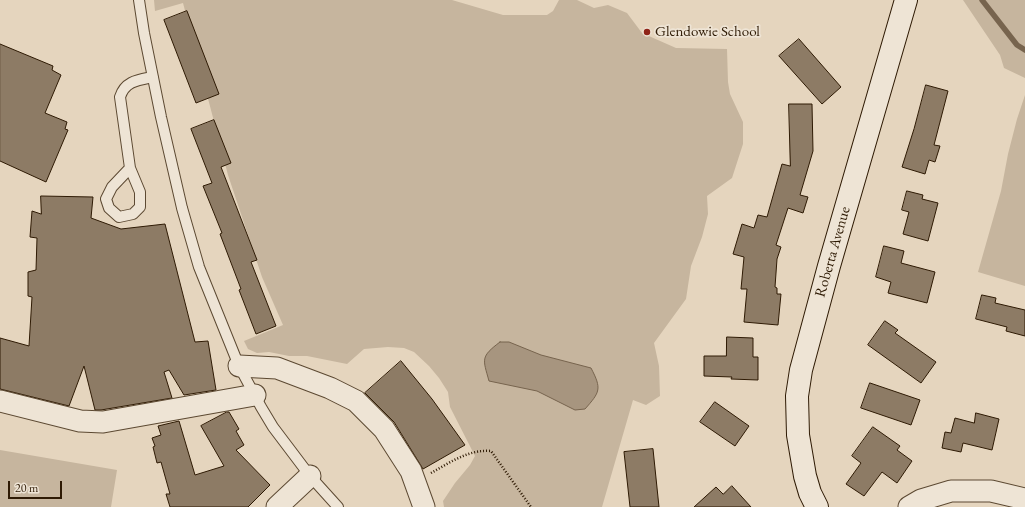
<!DOCTYPE html>
<style>
body{margin:0}
#map{position:relative;width:1025px;height:507px;overflow:hidden;background:#e5d5be;font-family:"EB Garamond",serif}
canvas{display:block}
.scale{position:absolute;left:8px;top:481px;width:54px;height:18px;box-sizing:border-box;border:2px solid #2e1a04;border-top:0;padding-left:5px;font-size:12px;line-height:14px;white-space:nowrap;color:#2e1a04;-webkit-text-stroke:3px #eee4d5;paint-order:stroke}
</style>
<div id="map">
<canvas width="1025" height="507"></canvas>
<div class="scale">20 m</div>
</div>
<script>
const g = document.querySelector('canvas').getContext('2d');
g.lineJoin = 'round';
function fillPath(path, color) {
  g.fillStyle = color;
  g.fill(path, 'evenodd');
}
function strokePath(path, color, width, dash) {
  g.strokeStyle = color;
  g.lineWidth = width;
  g.lineCap = dash ? 'butt' : 'round';
  g.setLineDash(dash || []);
  g.stroke(path);
}
function drawText(font, color, halo, rows, align = 'center') {
  g.font = font + ' "EB Garamond",serif';
  g.lineWidth = 3.5;
  g.setLineDash([]);
  g.textBaseline = 'middle';
  g.strokeStyle = halo;
  g.fillStyle = color;
  for (const [text, x, y, turn = 0] of rows) {
    g.save();
    g.translate(x, y);
    g.rotate((+turn || 0) * Math.PI / 180);
    g.textAlign = isNaN(turn) ? turn : align;
    if (halo) g.strokeText(text, 0, 0);
    g.fillText(text, 0, 0);
    g.restore();
  }
}
fillPath(new Path2D(`
 M154 0H452L503 15H547L553 11 559 0H577L594 8 608 5 627 13 642 33 676 48 727 49 728 82 730 94 743 122V144L732 178 707 196 708 214 702 237 691 266 686 299 654 343 659 366 660 396 646 405 633 400 602 507H444L443 501 455 483 470 465 475 456 450 407 448 392 439 378 429 366 414 352 404 348 388 347 364 349 347 364 307 356H289L269 352 257 353 248 349 244 341 283 325 262 277 228 175 183 3 155 11Z
 M963 0H1025V78L1004 68 1000 55Z
 M1025 95V286L978 272 1001 191 1008 154 1017 119Z
 M0 450 117 470 111 507H0Z`), '#c6b59e');
const water = new Path2D(`
 M500 342H509L541 355 591 368C602 389 600 392 585 409L575 410 537 391 489 381C483 359 480 357 500 342Z`);
fillPath(water, '#a7957f');
strokePath(water, '#77644e', 1);
strokePath(new Path2D(`
 M982 0 1017 45 1025 50`), '#77644e', 5.5);
const building = new Path2D(`
 M187 11 219 94 196 103 164 20Z
 M799 39 841 87 822 104 779 56Z
 M0 44 53 66 52 70 61 75 45 113 67 122 65 129 68 130 46 182 0 161Z
 M926 85 948 91 934 145 940 146 935 162 929 160 925 174 902 167 914 129Z
 M789 104H812L813 151 800 195 808 197 803 213 788 208 776 245 781 247 777 259 775 287 777 288V294H781L778 325 744 322 747 289H741L744 257 733 254 742 224 754 228 758 215 767 217 782 164 790 166Z
 M214 120 231 163 221 167 257 260 251 262 276 326 256 334 239 290 241 289 220 234 222 233 203 186 212 183 191 129Z
 M907 191 923 195 922 199 938 203 928 241 903 234 909 212 902 210Z
 M41 196 93 197 91 218 121 229 165 224 195 342 208 341 216 390 184 395 169 370 164 372 172 398 101 410H95L84 366 69 406 0 389V338L29 346 32 297 28 296V272L36 270 37 238 30 237 32 211 41 214Z
 M884 246 904 251 901 263 935 272 927 303 888 293 891 282 876 277Z
 M982 295 996 298 995 303 1025 310V336L1006 331 1007 327 976 319Z
 M885 321 898 330 895 333 936 362 921 383 868 345Z
 M727 337 753 338V357H758V380L731 379 732 377 704 376V356H726Z
 M401 361 432 399 465 445 423 469 394 422 365 393Z
 M870 383 920 400 911 425 861 408Z
 M715 402 749 426 735 446 700 422Z
 M227 412H229L239 429 236 431 244 445 236 450 270 485 248 507H170L166 494H170L161 462 157 463 153 447 155 446 152 438 161 435 158 426 179 421 195 475 224 466 201 426Z
 M976 413 999 419 992 450 963 443 961 452 942 448 945 432 951 433 955 418 974 423Z
 M873 427 900 446 897 450 912 461 897 483 882 472 864 496 846 484 861 463 852 456Z
 M653 449 659 507H630L624 452Z
 M732 486 751 507H694L716 487 723 494Z`);
fillPath(building, '#8d7b65');
strokePath(building, '#2e1a04', 1);
const lane = new Path2D(`
 M139 0 144 33 161 117 182 208 199 267 239 366 261 407 273 427 310 476 338 507
 M130 168 112 187 106 199 109 208 119 217 133 214 140 207V192L130 168 120 97C125 81 138 80 153 77`);
const street = new Path2D(`
 M239 366 277 368 330 388 356 401 384 429 411 471 424 507
 M0 401 80 421 103 422 255 395
 M277 507 310 476
 M909 507 921 500 951 491H991L1025 499`);
const secondary = new Path2D(`
 M817 507 810 493 805 476 798 435 797 396 801 370 829 266 906 0`);
strokePath(lane, '#5c4932', 12);
strokePath(street, '#5c4932', 23);
strokePath(secondary, '#2e1a04', 24);
strokePath(new Path2D(`
 M431 473C449 463 469 449 491 451L531 507`), '#2e1a04', 2.5, [1, 2]);
strokePath(lane, '#eee4d5', 10);
strokePath(street, '#eee4d5', 21);
strokePath(secondary, '#eee4d5', 22);
for (const [x, y, r, color] of [
 [647,32,4,"#8f2418"]
]) {
  const dot = new Path2D();
  dot.arc(x, y, r, 0, 2 * Math.PI);
  g.fillStyle = color;
  g.fill(dot);
  strokePath(dot, '#eee4d5', 1.5);
}
drawText('15px', '#2e1a04', '#eee4d5', [
 ["Glendowie School",655,32]
], 'left');
drawText('15px', '#2e1a04', '#eee4d5', [
 ["Roberta Avenue",833,252,-74]
]);
</script>
